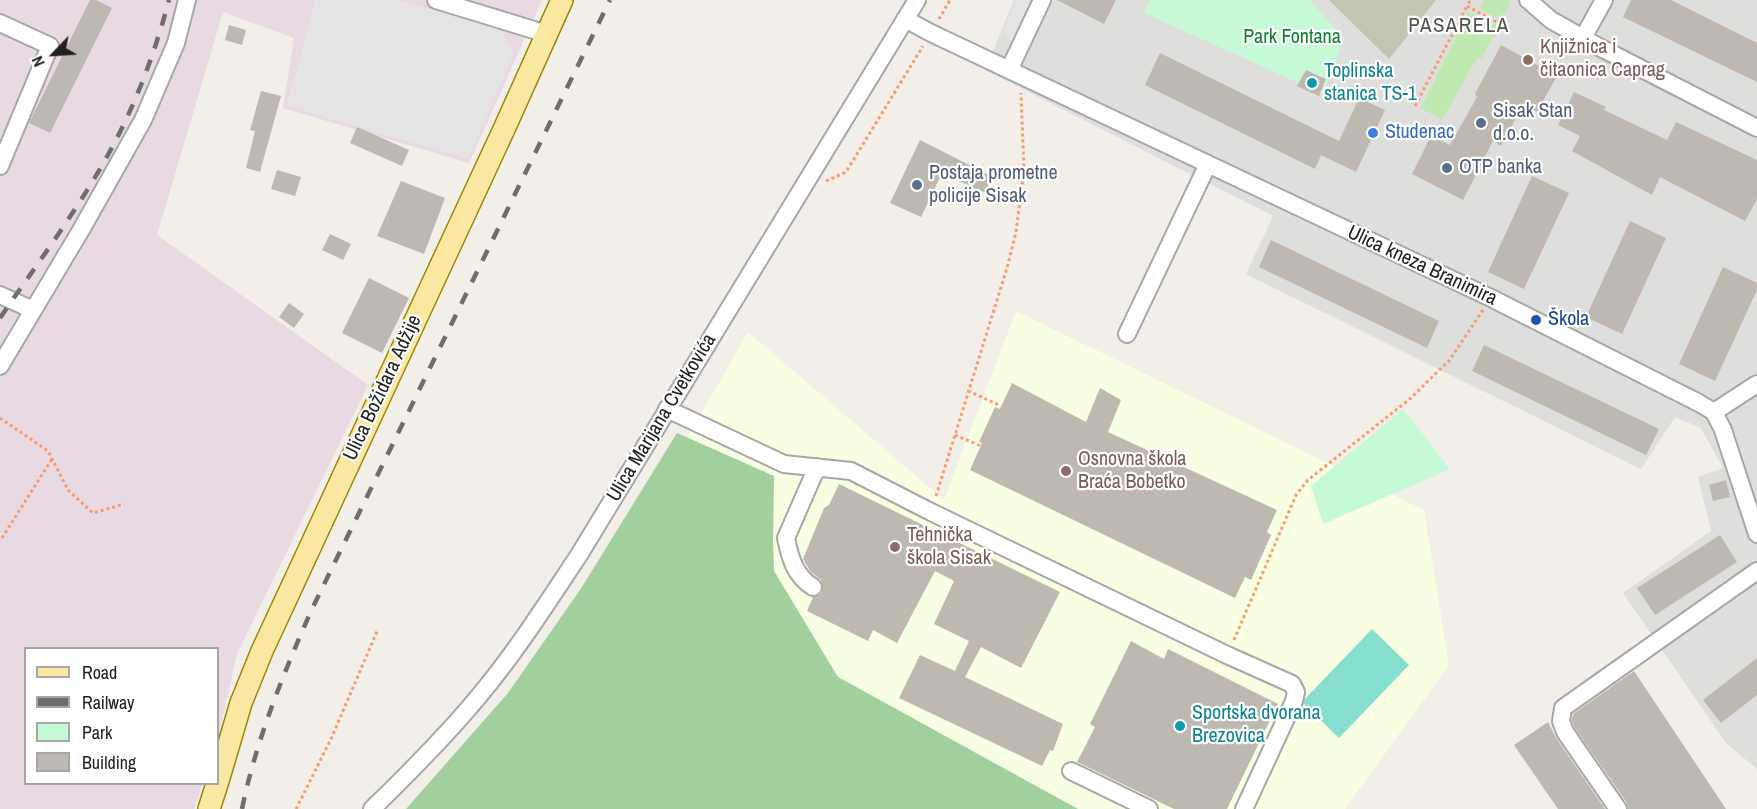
<!DOCTYPE html>
<meta charset="utf-8">
<style>
body{margin:0}
#map{position:relative;width:1757px;height:809px;overflow:hidden;background:#f1efe7;font-family:"Archivo Narrow",sans-serif}
canvas{display:block}
.legend{position:absolute;left:24px;top:647px;width:195px;height:138px;box-sizing:border-box;background:#fff;border:2px solid #a6a6a6;margin:0;padding:8px 10px;list-style:none;font-size:18px;color:#202020}
.legend li{display:flex;align-items:center;gap:12px;height:30px}
.legend b{width:30px;border:2px solid #a6a6a6}
.north{position:absolute;left:24px;top:24px;width:60px;height:60px;-webkit-text-stroke:4px #fff;paint-order:stroke;rotate:245deg;font-size:16px;font-weight:700;line-height:24px;text-align:center;color:#202020}
.north::after{content:'';display:block;margin:auto;width:21px;height:27px;background:#202020;clip-path:polygon(50% 0,100% 100%,50% 72%,0 100%)}
</style>
<div id="map">
<canvas width="1757" height="809"></canvas>
<ul class="legend">
<li><b style="height:8px;background:#fae7a2"></b>Road</li>
<li><b style="height:8px;background:#6e6e6e"></b>Railway</li>
<li><b style="height:16px;background:#c6f9d5"></b>Park</li>
<li><b style="height:16px;background:#bdb9b0"></b>Building</li>
</ul>
<div class="north">N</div>
</div>
<script>
const g = document.querySelector('canvas').getContext('2d');
g.lineJoin = 'round';
function fillPath(path, color) {
  g.fillStyle = color;
  g.fill(path, 'evenodd');
}
function strokePath(path, color, width, dash) {
  g.strokeStyle = color;
  g.lineWidth = width;
  g.lineCap = dash ? 'butt' : 'round';
  g.setLineDash(dash || []);
  g.stroke(path);
}
function drawText(font, color, halo, rows, align = 'center') {
  g.font = font + ' "Archivo Narrow",sans-serif';
  g.lineWidth = 4.5;
  g.setLineDash([]);
  g.textBaseline = 'middle';
  g.strokeStyle = halo;
  g.fillStyle = color;
  for (const [text, x, y, turn = 0] of rows) {
    g.save();
    g.translate(x, y);
    g.rotate((+turn || 0) * Math.PI / 180);
    g.textAlign = isNaN(turn) ? turn : align;
    if (halo) g.strokeText(text, 0, 0);
    g.fillText(text, 0, 0);
    g.restore();
  }
}
fillPath(new Path2D(`
 M1014 0H1757V769L1726 743 1623 593 1711 531 1698 477 1723 468 1701 428 1675 417 1641 469 1246 274 1273 216 985 70Z`), '#dededd');
fillPath(new Path2D(`
 M0 0H542L469 163 283 108 294 38 223 12 157 235 368 385 237 654 218 737V648H26V784H203L194 809H0Z`), '#e9d9e3');
fillPath(new Path2D(`
 M1016 311 1424 510 1449 665 1345 809H1075L831 692 683 445 748 332 944 500Z`), '#f8fee2');
fillPath(new Path2D(`
 M1329 0H1436L1389 59Z`), '#c1c5b2');
fillPath(new Path2D(`
 M1484 0H1508L1510 3 1502 20 1480 9Z
 M1468 12 1499 26 1481 59 1477 58 1442 120 1421 108Z`), '#bfe9ae');
fillPath(new Path2D(`
 M677 433 774 476 773 541 774 571 838 677 1078 809H406L508 693 582 587Z`), '#a1cf9d');
fillPath(new Path2D(`
 M1150 0H1310L1344 39 1323 94 1144 13Z
 M1403 409 1450 469 1323 524 1311 486Z`), '#c6f9d5');
fillPath(new Path2D(`
 M1372 629 1409 665 1339 738 1302 702Z`), '#87decf');
fillPath(new Path2D(`
 M315 0H397L498 27 514 53 468 159 287 106Z
 M1017 0H1032L1012 42 1003 29Z`), '#e4e4e4');
fillPath(new Path2D(`
 M90 0H96L112 8 50 133 29 123Z
 M1057 0H1116L1104 24Z
 M1631 0H1671L1757 43V82L1623 17Z
 M229 25 246 30 242 45 225 40Z
 M1501 45 1557 76 1537 112 1524 103 1501 146 1493 141 1463 200 1412 174 1431 136 1450 145 1477 97 1475 94Z
 M1160 53 1339 141 1359 98 1385 110 1356 172 1321 155 1315 169 1145 85Z
 M1306 70 1326 79 1319 96 1297 86Z
 M261 91 281 96 260 172 246 168 255 131 250 130Z
 M1574 92 1606 107 1604 110 1667 140 1676 122 1757 160V199L1745 221 1660 177 1652 195 1572 151 1580 136 1558 125Z
 M357 127 409 150 402 166 350 143Z
 M920 140 993 177 985 193 942 173 921 217 890 203Z
 M277 170 301 177 295 196 271 189Z
 M1532 176 1569 193 1524 289 1488 272Z
 M401 181 445 198 424 254 377 236Z
 M1630 221 1666 238 1622 334 1586 317Z
 M330 234 351 244 343 260 322 250Z
 M1271 240 1439 321 1427 348 1259 267Z
 M1723 267 1757 283V290L1715 381 1679 364Z
 M369 278 409 298 382 353 342 333Z
 M289 303 304 314 294 328 279 317Z
 M1484 345 1659 429 1646 455 1472 371Z
 M1012 383 1086 422 1100 388 1121 400 1108 432 1277 510 1267 532 1271 535 1251 580 1245 577 1235 598 970 470 982 443 979 442 995 407 1000 409Z
 M1726 480 1730 497 1713 501 1709 485Z
 M839 484 1060 592 1021 668 981 647 965 677 1063 724 1053 751 1050 750 1042 766 899 698 920 655 955 671 969 641 934 624 954 581 935 571 897 643 873 630 868 641 807 611 813 597 821 594 823 587 821 580 810 571 803 559 824 508 829 505Z
 M1720 535 1737 562 1655 615 1637 588Z
 M1131 641 1164 659 1168 649 1278 704 1227 809H1174L1077 762 1095 727 1090 724Z
 M1757 658V695L1721 723 1703 700Z
 M1634 671 1726 809H1628L1627 803 1574 727 1572 720 1573 714Z
 M1548 722 1556 738 1605 809H1558L1514 745Z`), '#bdb9b0');
const minor = new Path2D(`
 M436 0 547 34
 M1528 0 1551 20 1599 47 1757 128
 M905 19 931 33 1491 298 1699 403 1714 412 1723 430 1757 534
 M0 23 50 46 0 166
 M1583 38 1604 0
 M1009 70 1042 0
 M0 295 33 310
 M1127 334 1208 164
 M0 366 81 230 143 120 176 43 187 0
 M667 409 784 464 851 471 931 512 1227 655 1292 684 1296 692 1294 701 1244 809
 M1714 412 1757 384
 M813 587C795 576 790 558 786 538L817 467
 M1071 771 1149 809
 M372 809C409 773 446 736 479 696 516 652 547 603 579 555L917 0
 M1618 809 1565 732 1561 721 1563 708 1757 571`);
const major = new Path2D(`
 M218 781 241 703 262 651 505 127 562 0
 M209 809 217 784`);
strokePath(minor, '#a7a7a7', 20);
strokePath(major, '#9a8803', 24);
strokePath(new Path2D(`
 M1470 1 1467 6 1500 24
 M939 19 950 0
 M1415 106 1467 6
 M826 181 846 172 923 46
 M968 391 1001 406
 M0 418 48 451 68 490 93 513 124 504
 M955 435 981 446
 M936 496 1007 268 1016 232 1024 170 1021 93
 M2 538 52 459
 M1234 640 1296 495 1308 480 1411 398 1435 374 1449 361 1483 310
 M296 809 331 739 378 629`), '#f79c71', 3, [3, 3]);
strokePath(minor, '#fff', 16);
strokePath(major, '#fae7a2', 21);
strokePath(new Path2D(`
 M0 318C37 264 77 211 109 153 135 106 155 53 169 0
 M242 809C256 740 283 675 311 611L610 0`), '#6e6e6e', 4.5, [12, 12]);
for (const [x, y, r, color] of [
 [1528,60,6,"#8d6e63"],
 [1312,83,6,"#0f9aa8"],
 [1481,123,6,"#5c6f8a"],
 [1373,133,6,"#3f7fe0"],
 [1447,168,6,"#5c6f8a"],
 [917,185,6,"#5c6f8a"],
 [1536,320,6,"#1a4fb4"],
 [1066,471,6,"#8d6e63"],
 [895,547,6,"#8d6e63"],
 [1180,726,6,"#0f9aa8"]
]) {
  const dot = new Path2D();
  dot.arc(x, y, r, 0, 2 * Math.PI);
  g.fillStyle = color;
  g.fill(dot);
  strokePath(dot, '#fff', 2);
}
drawText('20px', '#0e7f2f', '#fff', [
 ["Park Fontana",1292,38]
]);
drawText('20px', '#785e54', '#fff', [
 ["Knjižnica i",1540,48],
 ["čitaonica Caprag",1540,71],
 ["Osnovna škola",1078,460],
 ["Braća Bobetko",1078,483],
 ["Tehnička",907,536],
 ["škola Sisak",907,559]
], 'left');
drawText('20px', '#0d838f', '#fff', [
 ["Toplinska",1324,72],
 ["stanica TS-1",1324,95],
 ["Sportska dvorana",1192,714],
 ["Brezovica",1192,737]
], 'left');
drawText('20px', '#4e5e75', '#fff', [
 ["Sisak Stan",1493,112],
 ["d.o.o.",1493,135],
 ["OTP banka",1459,168],
 ["Postaja prometne",929,174],
 ["policije Sisak",929,197]
], 'left');
drawText('20px', '#366cbe', '#fff', [
 ["Studenac",1385,133]
], 'left');
drawText('20px', '#202020', '#fff', [
 ["Ulica kneza Branimira",1422,266,25],
 ["Ulica Božidara Adžije",383,388,-65],
 ["Ulica Marijana Cvetkovića",662,418,-59]
]);
drawText('20px', '#164399', '#fff', [
 ["Škola",1548,320]
], 'left');
g.letterSpacing = '1.5px';
drawText('21px', '#535353', '#fff', [
 ["PASARELA",1459,26]
]);
g.letterSpacing = '0px';
</script>
